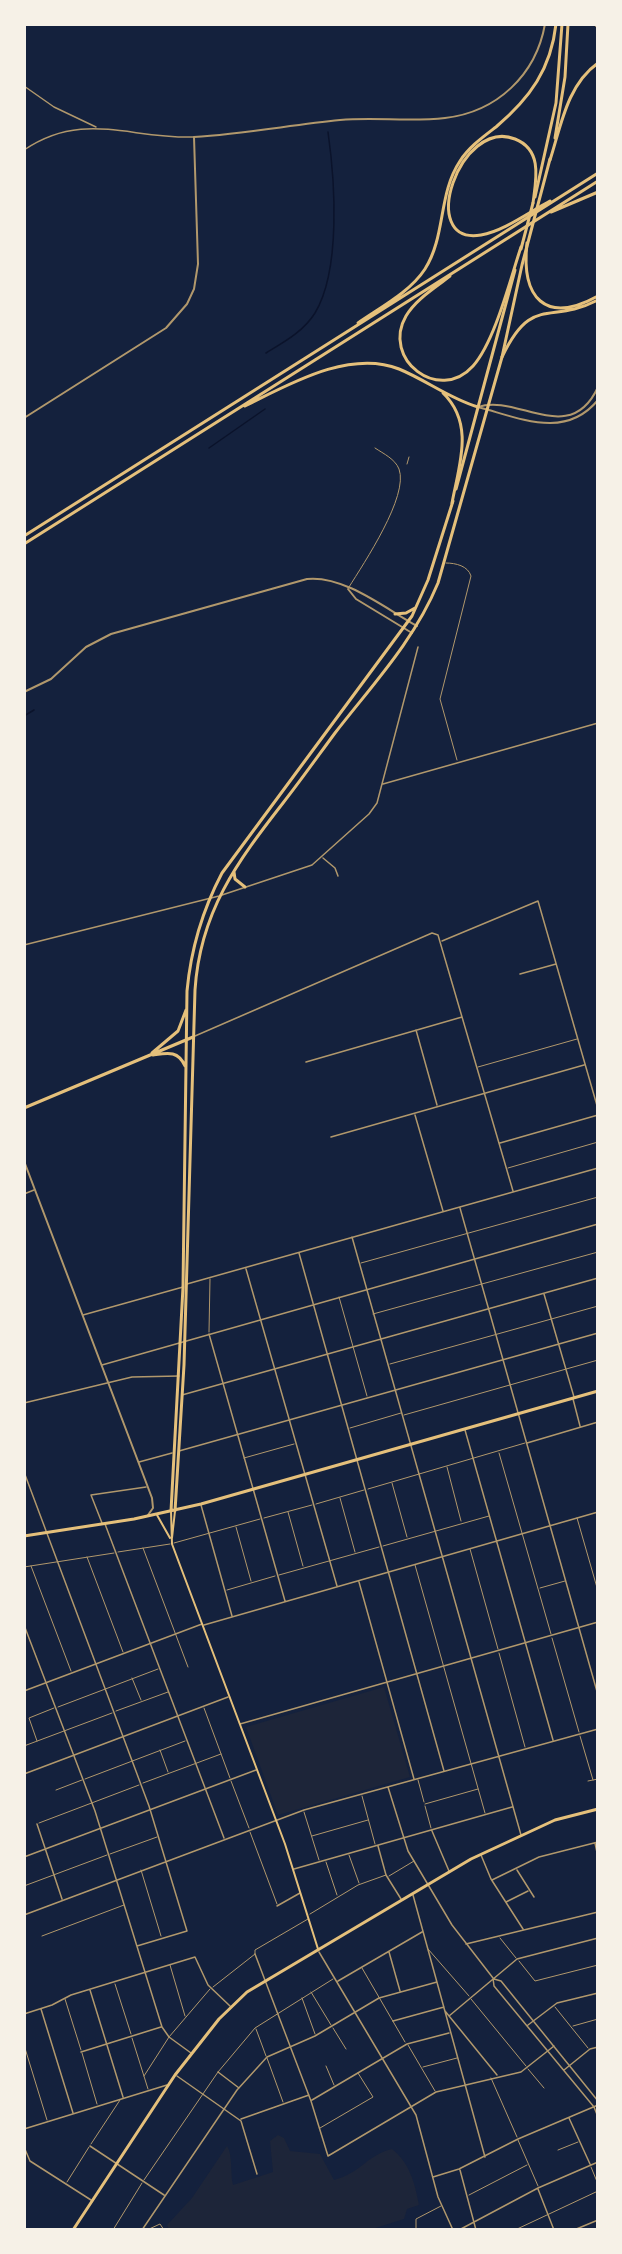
<!DOCTYPE html>
<style>
body{margin:0}
#map{position:relative;width:622px;height:2254px;overflow:hidden;background:#14213d;font-family:"Archivo Narrow",sans-serif}
canvas{display:block}
.frame{position:absolute;inset:0;border:26px solid #f6f1e7;pointer-events:none}
</style>
<div id="map">
<canvas width="622" height="2254"></canvas>
<div class="frame"></div>
</div>
<script>
const g = document.querySelector('canvas').getContext('2d');
g.lineJoin = 'round';
function fillPath(path, color) {
  g.fillStyle = color;
  g.fill(path, 'evenodd');
}
function strokePath(path, color, width, dash) {
  g.strokeStyle = color;
  g.lineWidth = width;
  g.lineCap = dash ? 'butt' : 'round';
  g.setLineDash(dash || []);
  g.stroke(path);
}
fillPath(new Path2D(`
 M384 1687 410 1777 278 1815 246 1727Z
 M278 2135 284 2138 290 2151 320 2154 334 2180C361 2173 367 2155 392 2149 410 2163 415 2184 419 2205L407 2209 404 2219 369 2230H169L167 2225 192 2198 227 2146C233 2155 230 2173 233 2185L273 2172 270 2141Z`), '#1d2539');
strokePath(new Path2D(`
 M266 353C284 342 303 332 315 313 341 270 335 181 328 132
 M209 448 265 409
 M24 716 34 710`), '#0b132b', 1.5);
strokePath(new Path2D(`
 M407 464 409 457
 M446 563C456 563 468 566 471 576L440 699 457 760
 M349 587C364 563 409 496 399 469 395 459 384 454 375 448
 M478 1067 577 1039
 M508 1168 598 1142
 M361 1263 598 1197
 M339 1297 367 1396
 M373 1314 598 1252
 M209 1332 210 1279
 M390 1364 598 1306
 M404 1415 598 1360
 M350 1428 401 1413
 M499 1453 551 1634
 M244 1458 294 1444
 M447 1467 461 1521
 M392 1483 407 1537
 M368 1489 525 1443
 M340 1498 355 1552
 M316 1504 364 1490
 M288 1512 303 1566
 M264 1518 312 1505
 M577 1518 598 1591
 M236 1527 251 1581
 M174 1543 260 1519
 M383 1546 489 1516
 M143 1548 188 1667
 M470 1549 498 1649
 M118 1552 170 1544
 M87 1557 123 1652
 M415 1565 485 1813
 M31 1566 71 1671
 M24 1567 114 1553
 M279 1575 379 1547
 M540 1588 565 1581
 M227 1590 275 1576
 M552 1638 579 1732
 M499 1653 525 1747
 M132 1678 141 1700
 M58 1707 158 1669
 M204 1708 230 1778
 M116 1711 168 1692
 M580 1736 593 1780
 M37 1741 29 1718 54 1708
 M24 1746 112 1713
 M160 1750 168 1772
 M85 1779 185 1741
 M418 1780 424 1802
 M231 1781 249 1828
 M588 1781 598 1779
 M143 1783 221 1754
 M56 1790 82 1780
 M362 1796 375 1844
 M425 1804 478 1789
 M425 1806 431 1828
 M304 1812 319 1860
 M39 1823 139 1785
 M250 1832 277 1904
 M312 1836 368 1820
 M110 1854 157 1837
 M349 1855 359 1883
 M326 1862 337 1895
 M141 1870 161 1936
 M389 1876 414 1861
 M24 1886 107 1855
 M310 1914 358 1885 386 1875
 M42 1936 124 1905
 M500 1938 516 1958
 M428 1949 469 1996
 M519 1961 535 1981 598 1965
 M170 1965 185 2016
 M362 1968 405 2042
 M115 1984 131 2034
 M213 1987 255 1954V1950L308 1919
 M311 1992 331 2025
 M302 1998 315 2034
 M65 1999 81 2050
 M471 1999 526 2066
 M555 2007 588 2048
 M573 2026 598 2019
 M333 2028 346 2049
 M256 2029 266 2056
 M132 2038 148 2089
 M24 2045 47 2120
 M408 2045 435 2091
 M82 2053 97 2104
 M267 2058 283 2102
 M326 2066 334 2085
 M423 2067 457 2058
 M528 2069 544 2088
 M144 2076 169 2037 210 1989
 M491 2078 517 2137
 M320 2128 373 2097 358 2073
 M518 2140 538 2186
 M91 2144 120 2100
 M558 2150 578 2142
 M591 2167 598 2184
 M144 2180 218 2072 255 2028 333 1979
 M67 2182 89 2147
 M469 2195 527 2165
 M113 2230 142 2183
 M147 2230 160 2224 164 2230
 M416 2230V2219L441 2206
 M515 2230 598 2191`), '#b1986c', 1);
strokePath(new Path2D(`
 M24 86 54 107 96 127
 M24 150C83 110 129 139 194 137
 M383 784 598 723
 M323 858 335 868 338 876
 M442 941 538 901 598 1109
 M24 945 219 896 312 865 369 814 377 803 418 647
 M520 974 556 964
 M416 1030 437 1105
 M195 1036 432 933 438 935 513 1191
 M306 1062 462 1017
 M415 1115 443 1211
 M331 1137 584 1065
 M500 1143 598 1115
 M24 1194 34 1190
 M460 1208 598 1695
 M352 1237 521 1835
 M299 1253 444 1771
 M246 1269 337 1586
 M187 1284 598 1168
 M544 1294 574 1397
 M83 1315 183 1287
 M209 1334 285 1601
 M102 1365 598 1224
 M182 1395 598 1278
 M573 1399 580 1426
 M24 1403 132 1377 179 1376
 M465 1430 553 1740
 M527 1443 598 1422
 M179 1451 598 1333
 M139 1462 172 1453
 M24 1472 149 1806 187 1931 137 1946
 M201 1505 232 1616
 M102 1523 91 1495 146 1487
 M105 1524 224 1838
 M359 1582 414 1779
 M24 1625 95 1811 162 2027 169 2037 191 2053
 M204 1625 598 1512
 M24 1691 202 1624
 M240 1724 598 1622
 M24 1774 228 1697
 M388 1787 408 1851 452 1925 493 1978 494 1986 594 2107 598 2117
 M37 1824 62 1899
 M432 1831 449 1871
 M595 1843 598 1857
 M378 1846 386 1875 401 1899
 M481 1855 491 1879 523 1929
 M24 1857 256 1770
 M294 1869 512 1807
 M517 1870 534 1897
 M492 1880 539 1857 598 1842
 M413 1895 485 2157
 M506 1902 528 1891
 M277 1906 300 1893
 M24 1915 304 1810 598 1729
 M466 1944 598 1912
 M319 1952 416 2115 438 2197 453 2230
 M389 1952 400 1991
 M255 1954 311 2101 328 2156 436 2092 521 2072 554 2046
 M494 1979 501 1981 598 2101
 M338 1981 422 1932
 M90 1990 123 2097
 M41 2009 73 2113
 M445 2011 497 2075
 M24 2014 52 2005 71 1995 195 1957 208 1985 230 2006
 M449 2016 517 1959 598 1938
 M393 2021 444 2007
 M528 2025 557 2003 598 1993
 M81 2052 161 2027
 M564 2070 590 2049 598 2047
 M218 2072 239 2088
 M177 2076 241 2121 257 2174
 M312 2100 407 2044 449 2033
 M569 2118 590 2164
 M241 2119 309 2095
 M24 2129 167 2085
 M90 2146 164 2195
 M24 2147 30 2161 91 2200
 M460 2170 476 2230
 M433 2177 459 2169 518 2139 598 2105
 M538 2189 554 2230
 M142 2230 237 2090 267 2057 315 2036 379 1998 437 1982
 M459 2230 538 2188 598 2162
 M574 2230 598 2220`), '#b1986c', 1.5);
strokePath(new Path2D(`
 M478 407C517 393 570 448 598 387
 M478 407C520 418 565 440 598 400
 M24 418 166 328 187 304 194 289 198 264 194 137C242 134 291 125 340 120 375 117 411 122 445 118 497 112 536 75 545 24
 M348 589 356 599 412 633
 M24 692 51 679 86 647 111 634 307 579C344 575 386 609 417 626
 M24 1161 152 1498 153 1508 148 1515`), '#b1986c', 2);
strokePath(new Path2D(`
 M171 1511 172 1544 285 1844 318 1949
 M157 1515 170 1538
 M172 1538 175 1511`), '#e5c07b', 2);
strokePath(new Path2D(`
 M555 138 565 77 568 24
 M535 197 556 103 562 24
 M521 249 533 203
 M456 489 515 270
 M395 614 406 613 415 608
 M234 872 235 879 245 887
 M152 1053 178 1031 186 1010
 M153 1055C167 1053 178 1050 185 1066
 M24 1108 193 1037
 M171 1511 183 1287 187 991C191 948 202 911 222 873L412 616 428 580 453 501
 M175 1511 184 1365 195 990C200 912 237 862 283 803 301 780 318 756 335 733 373 684 414 641 438 583L502 357 522 265 550 159
 M24 1536 134 1519 201 1504 598 1391
 M73 2230 175 2075 219 2019 247 1992 471 1859 555 1820 598 1809`), '#e5c07b', 3);
strokePath(new Path2D(`
 M595 24 598 27
 M550 160C561 126 567 85 598 63
 M533 203C536 180 543 150 515 139 460 117 416 246 481 235 504 231 529 212 550 201
 M551 212 598 192
 M527 243C521 298 545 325 598 296
 M450 276C435 288 416 299 406 316 381 359 439 404 473 366 495 341 510 280 521 247
 M358 323C381 307 410 292 425 269 446 236 438 194 460 161 469 147 483 137 496 127 530 98 551 69 556 24
 M502 357C532 294 549 325 598 300
 M443 393C475 424 459 465 452 503
 M245 406C288 385 349 349 399 369 426 380 450 399 478 407
 M24 536 598 173
 M24 544 598 181`), '#e5c07b', 3);
</script>
